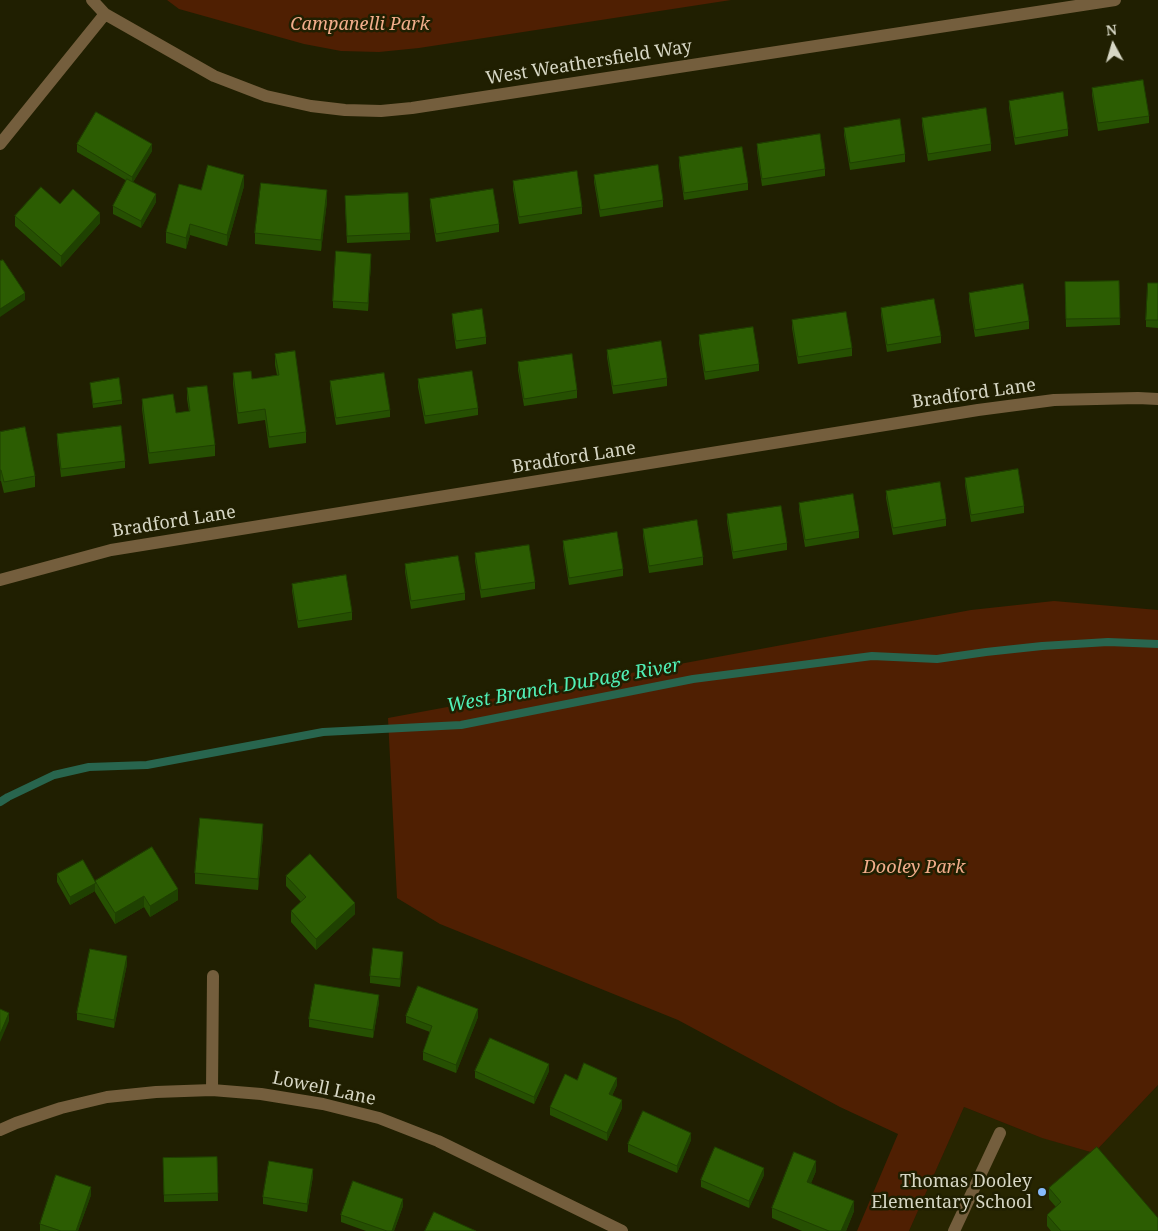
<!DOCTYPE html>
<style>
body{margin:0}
#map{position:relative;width:1158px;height:1231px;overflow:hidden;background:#201f01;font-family:"Noto Serif",serif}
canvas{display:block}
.north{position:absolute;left:1088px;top:20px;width:50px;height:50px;-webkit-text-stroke:4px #201f01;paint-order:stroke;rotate:354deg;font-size:14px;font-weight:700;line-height:20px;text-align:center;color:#d7d7c5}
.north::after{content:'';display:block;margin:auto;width:18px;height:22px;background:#d7d7c5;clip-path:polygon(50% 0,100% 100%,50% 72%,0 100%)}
</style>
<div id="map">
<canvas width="1158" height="1231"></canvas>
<div class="north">N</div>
</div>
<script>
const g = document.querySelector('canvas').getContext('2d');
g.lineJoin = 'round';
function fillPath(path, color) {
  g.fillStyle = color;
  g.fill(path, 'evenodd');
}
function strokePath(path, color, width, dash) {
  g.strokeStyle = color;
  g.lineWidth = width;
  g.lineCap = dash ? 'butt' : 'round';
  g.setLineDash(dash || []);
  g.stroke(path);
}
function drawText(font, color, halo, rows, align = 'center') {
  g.font = font + ' "Noto Serif",serif';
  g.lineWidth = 5;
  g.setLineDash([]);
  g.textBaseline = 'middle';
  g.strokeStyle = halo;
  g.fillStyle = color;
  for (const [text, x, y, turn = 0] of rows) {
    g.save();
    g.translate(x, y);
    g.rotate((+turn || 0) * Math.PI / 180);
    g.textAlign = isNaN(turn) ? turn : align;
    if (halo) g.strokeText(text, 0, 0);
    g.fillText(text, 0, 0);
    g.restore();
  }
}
fillPath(new Path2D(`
 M1158 1085V1231H909L964 1107 1037 1136 1094 1153Z`), '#272500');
fillPath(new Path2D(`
 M167 0H731L419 48 379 52 341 51 304 44 179 9Z
 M1054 601 1158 610V1085L1094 1153 1042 1138 964 1107 909 1231H857L898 1134 840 1107 678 1020 440 924 397 898 388 718 971 610Z`), '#4f1f02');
strokePath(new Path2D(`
 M0 802 8 797 54 775 89 767 147 765 323 732 461 725 693 679 872 656 937 659 986 652 1042 646 1108 642 1158 644`), '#28654e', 8);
strokePath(new Path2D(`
 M92 0 105 14 214 76 266 96 311 106 345 110 381 111 412 108 1115 0
 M0 144 105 14
 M0 580 111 550 978 410 1054 400 1138 398 1158 399
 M212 1090 213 976
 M0 1130 16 1123 61 1108 107 1097 156 1092 212 1090 261 1094 323 1104 379 1118 438 1141 622 1231
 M954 1231 1000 1133`), '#745e3d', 12);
fillPath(new Path2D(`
 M1092 88 1149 116V123L1098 131 1092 95Z
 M1009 101 1068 129V136L1015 145 1009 108Z
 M922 118 991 144V151L928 161 922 125Z
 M844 128 905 154V162L850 170 844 135Z
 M77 144 152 151 133 182 156 202 141 228 113 214V206L127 181 77 152Z
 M757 144 825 169V176L762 186 757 151Z
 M679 157 748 183V190L684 200 679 165Z
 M594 175 663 200V207L600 217 594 182Z
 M513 181 582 207V214L519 224 513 189Z
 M244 186 227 246 190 235 186 249 166 243V232L201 190Z
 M430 199 499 224V232L436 242 430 206Z
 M327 201 321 251 255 244V233Z
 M60 204 100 223 61 267 15 226V216Z
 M345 204 410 233V240L347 243Z
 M371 261 368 311 333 308V301Z
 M1119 281 1120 325 1066 327 1065 282Z
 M1158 283V328L1146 327V320Z
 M969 293 1029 321V329L975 337 969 300Z
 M881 308 941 336V343L887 352 881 315Z
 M452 314 486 337V344L456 349 452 321Z
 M792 320 852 348V356L798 364 792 328Z
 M699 335 759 364V371L705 380 699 343Z
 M607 350 667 378V386L613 394 607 357Z
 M275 354 306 432V443L269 448 265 420 238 424 233 384V373L252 379 277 375 275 365Z
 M518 362 577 390V398L524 406 518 370Z
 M418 379 478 408V415L425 424 418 387Z
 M330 381 390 410V417L336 425 330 389Z
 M90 383 122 400V404L93 408Z
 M187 388 215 445V456L149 464 142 409V399L176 413 189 411 187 399Z
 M0 432 35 476V487L4 493 1 481H0Z
 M57 434 125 461V468L61 477 57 442Z
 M965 478 1024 506V513L971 522 965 485Z
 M886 491 946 519V526L893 535 886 498Z
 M799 503 859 531V538L805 547 799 510Z
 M727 514 787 543V550L733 559 727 522Z
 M643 529 703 557V565L649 573 643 536Z
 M563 541 623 569V576L569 585 563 548Z
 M475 553 535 582V589L481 598 475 561Z
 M405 564 465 593V600L411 609 405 572Z
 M292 584 352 612V620L298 628 292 591Z
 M263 835 258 890 195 884V873Z
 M57 874 95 882 178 900 150 917 144 907 115 924 95 892V891L70 905 57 882Z
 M286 876 355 914 316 950 291 922V911L301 902 286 886Z
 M403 959 400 987 370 983V976Z
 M127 964 114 1028 77 1020V1013Z
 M379 1002 373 1038 309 1027V1019Z
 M406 1016 478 1017 456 1073 423 1060V1052L430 1032 406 1023Z
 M475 1071H549L534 1104 475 1078Z
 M577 1080 617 1085 612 1096 622 1108 607 1141 550 1115V1107Z
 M691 1140 677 1173 628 1152V1144Z
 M217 1157 218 1201 164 1202 163 1158Z
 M816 1171 811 1183 854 1211 846 1231H802L772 1218V1208Z
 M764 1175 749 1208 701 1187V1180Z
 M313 1176 307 1212 263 1204V1197Z
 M1049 1188 1158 1231H1051L1047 1226V1215L1056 1207 1049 1199Z
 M91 1195 78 1231H40V1224Z
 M403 1206 394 1231H366L341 1222V1215Z`), '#265002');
fillPath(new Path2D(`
 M152 144V151L132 184V177Z
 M244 175V186L227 246V235Z
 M327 190V201L321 251V240Z
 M156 194V202L141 228V221Z
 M100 213V223L61 267V256Z
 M190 224V235L186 249V238Z
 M371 254V261L368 311V303Z
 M25 293V300L0 317V309Z
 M0 470H1V481H0Z
 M263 824V835L258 890V879Z
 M95 883V891L70 905V897Z
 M178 889V900L150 917V906Z
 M144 896V907L115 924V913Z
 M355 903V914L316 950V939Z
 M403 952V959L400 987V979Z
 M127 956V964L114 1028V1020Z
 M379 995V1002L373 1038V1030Z
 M478 1009V1017L456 1073V1065Z
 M9 1013V1021L0 1042V1034Z
 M549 1064V1071L534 1104V1097Z
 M617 1078V1085L609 1102V1094Z
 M622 1100V1108L607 1141V1133Z
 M691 1133V1140L677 1173V1166Z
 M816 1161V1171L807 1193V1182Z
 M764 1168V1175L749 1208V1201Z
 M313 1169V1176L307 1212V1204Z
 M91 1187V1195L78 1231H76Z
 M403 1199V1206L394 1231H392Z
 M854 1201V1211L846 1231H841Z`), '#1f4101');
const building = new Path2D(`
 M1143 80 1149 116 1098 123 1092 88Z
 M1063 92 1068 129 1015 138 1009 101Z
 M986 108 991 144 928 154 922 118Z
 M96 112 152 144 132 177 77 144Z
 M900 119 905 154 850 163 844 128Z
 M820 134 825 169 762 179 757 144Z
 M742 147 748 183 684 193 679 157Z
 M208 165 244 175 227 235 190 224 186 238 166 232 179 184 201 190Z
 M658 165 663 200 600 210 594 175Z
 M577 171 582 207 519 217 513 181Z
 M127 179 156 194 141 221 113 206Z
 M261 183 327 190 321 240 255 233Z
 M41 187 60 204 73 189 100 213 61 256 15 216Z
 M493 189 499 224 436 234 430 199Z
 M408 193 410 233 347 236 345 196Z
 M336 251 371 254 368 303 333 301Z
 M3 260 25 293 0 309V261Z
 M1119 281 1120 318 1066 319 1065 282Z
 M1148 283H1158V320H1146Z
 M1023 284 1029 321 975 330 969 293Z
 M934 299 941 336 887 345 881 308Z
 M482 309 486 337 456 341 452 314Z
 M846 312 852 348 798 357 792 320Z
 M753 327 759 364 705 372 699 335Z
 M661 341 667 378 613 386 607 350Z
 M295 351 306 432 269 437 265 409 238 413 233 373 251 371 252 379 279 375 275 354Z
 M572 354 577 390 524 399 518 362Z
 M472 371 478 408 425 416 418 379Z
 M384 373 390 410 336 418 330 381Z
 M119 378 122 400 93 404 90 383Z
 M207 386 215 445 149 453 142 399 173 394 176 413 190 411 187 388Z
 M121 426 125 461 61 469 57 434Z
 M25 427 35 476 4 482 1 470H0V432Z
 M1018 469 1024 506 971 515 965 478Z
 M940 482 946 519 893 528 886 491Z
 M853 494 859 531 805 540 799 503Z
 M781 506 787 543 733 552 727 514Z
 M697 520 703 557 649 566 643 529Z
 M617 532 623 569 569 578 563 541Z
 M529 545 535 582 481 590 475 553Z
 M458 556 465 593 411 601 405 564Z
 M346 575 352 612 298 621 292 584Z
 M200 818 263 824 258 879 195 873Z
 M152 847 178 889 150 906 144 896 115 913 95 881Z
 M310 854 355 903 316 939 291 911 306 897 286 876Z
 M83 860 96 883 70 897 57 874Z
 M373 948 403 952 400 979 370 976Z
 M90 949 127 956 114 1020 77 1013Z
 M315 984 379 995 373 1030 309 1019Z
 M418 986 478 1009 456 1065 423 1052 432 1026 406 1016Z
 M0 1009 9 1013 0 1034Z
 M490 1038 549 1064 534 1097 475 1071Z
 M584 1063 617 1078 609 1094 622 1100 607 1133 550 1107 565 1074 577 1080Z
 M643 1111 691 1133 677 1166 628 1144Z
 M715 1147 764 1168 749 1201 701 1180Z
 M1097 1147 1158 1218V1231H1061L1047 1215 1061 1202 1049 1188Z
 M794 1152 816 1161 807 1182 854 1201 841 1231H829L772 1208Z
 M217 1157 218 1193 164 1195 163 1158Z
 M269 1161 313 1169 307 1204 263 1197Z
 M56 1175 91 1187 76 1231H61L40 1224Z
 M353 1181 403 1199 392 1231H387L341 1215Z
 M434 1212 476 1231H425Z`);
fillPath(building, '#2c5d02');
strokePath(building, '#1f4101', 1);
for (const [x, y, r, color] of [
 [1042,1192,5,"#87bbfb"]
]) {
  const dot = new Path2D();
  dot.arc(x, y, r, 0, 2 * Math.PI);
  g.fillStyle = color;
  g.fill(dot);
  strokePath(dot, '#201f01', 2);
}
drawText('italic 18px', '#f1ad8b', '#201f01', [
 ["Campanelli Park",360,25],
 ["Dooley Park",914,868]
]);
drawText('18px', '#d7d7c5', '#201f01', [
 ["West Weathersfield Way",589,63,-9],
 ["Bradford Lane",974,394,-8],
 ["Bradford Lane",574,458,-9],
 ["Bradford Lane",174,522,-9],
 ["Lowell Lane",324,1089,12]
]);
drawText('18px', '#d7d7c5', '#201f01', [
 ["Thomas Dooley",1032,1182],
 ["Elementary School",1032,1203]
], 'right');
drawText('italic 19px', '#50efb6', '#201f01', [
 ["West Branch DuPage River",564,686,-10]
]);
</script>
